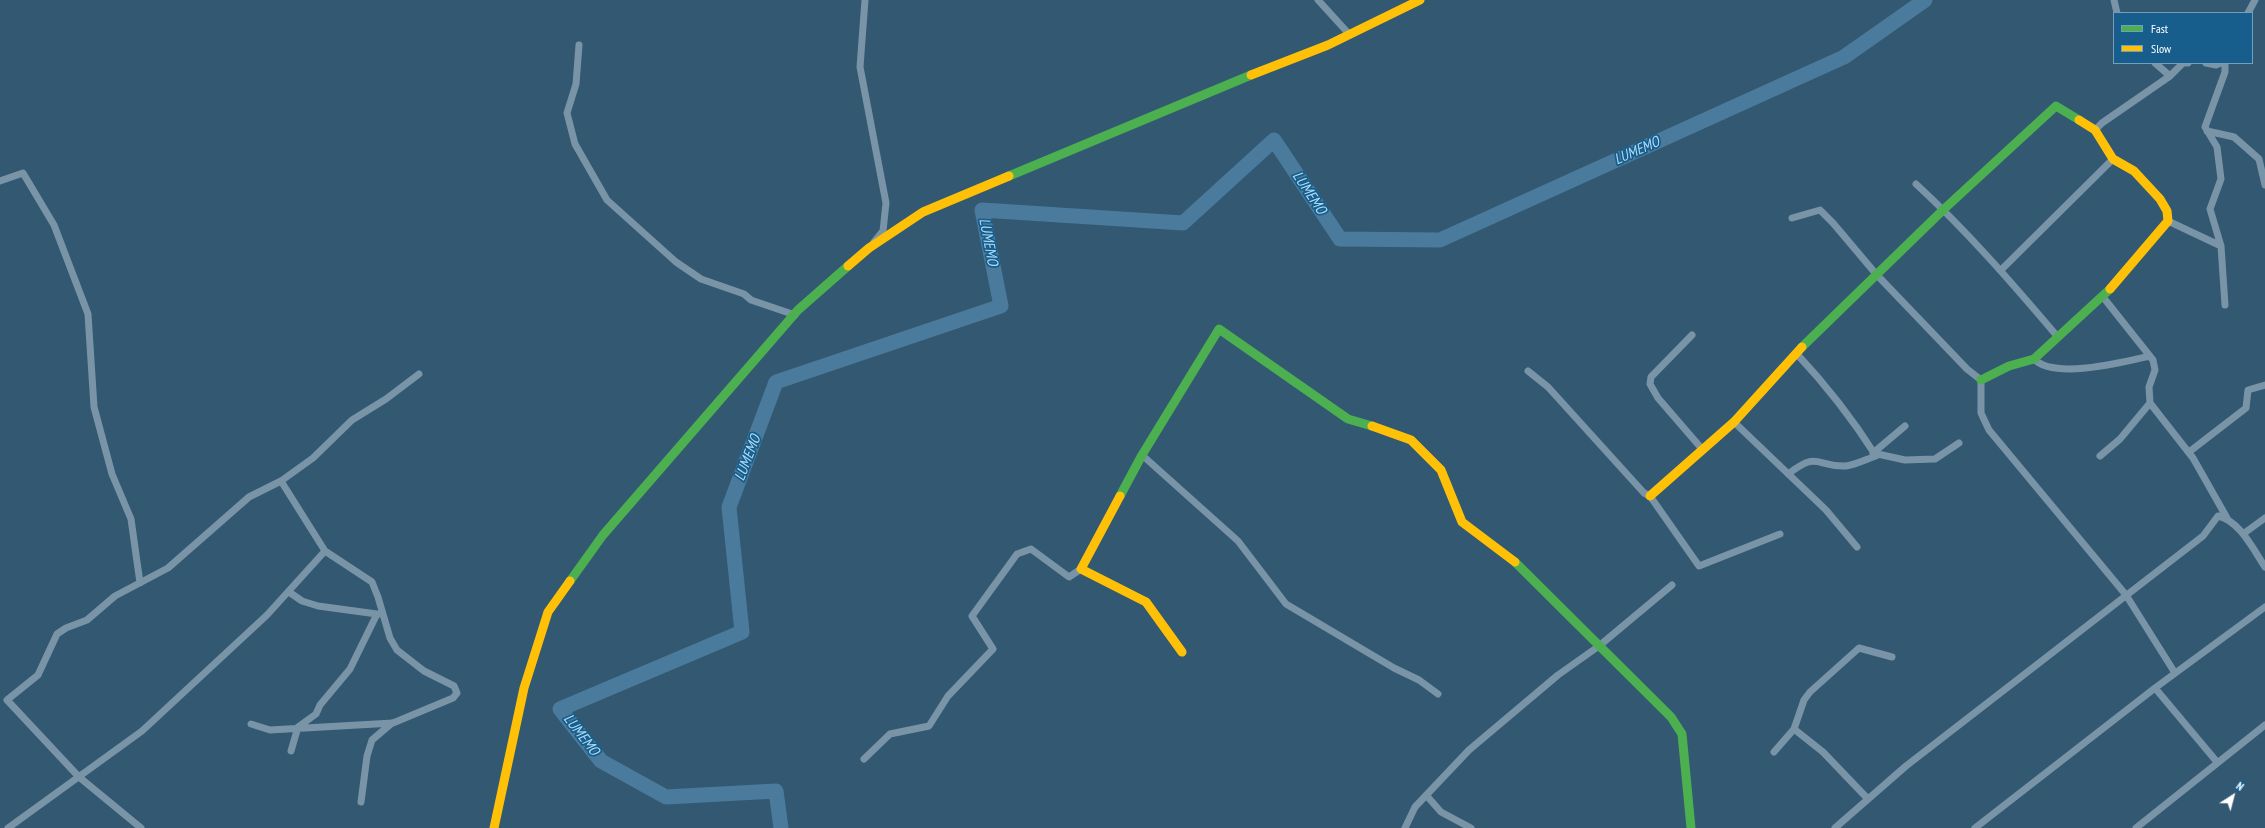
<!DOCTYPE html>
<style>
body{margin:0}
#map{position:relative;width:2265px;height:828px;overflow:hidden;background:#325872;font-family:"PT Sans Narrow",sans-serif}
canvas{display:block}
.legend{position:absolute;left:2113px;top:12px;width:140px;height:52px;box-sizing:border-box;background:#175e8d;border:1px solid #749ebb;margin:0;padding:5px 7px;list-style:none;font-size:12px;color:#fff}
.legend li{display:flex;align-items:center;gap:8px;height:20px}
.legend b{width:20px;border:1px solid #749ebb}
.north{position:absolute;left:2213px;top:776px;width:40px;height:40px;-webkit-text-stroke:3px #175e8d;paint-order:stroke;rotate:36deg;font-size:11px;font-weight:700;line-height:16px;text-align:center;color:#fff}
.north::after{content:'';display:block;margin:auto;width:14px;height:18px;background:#fff;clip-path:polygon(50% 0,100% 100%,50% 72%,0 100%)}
</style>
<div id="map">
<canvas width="2265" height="828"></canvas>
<ul class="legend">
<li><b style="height:5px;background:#4caf50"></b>Fast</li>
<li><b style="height:5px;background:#ffc107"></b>Slow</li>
</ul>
<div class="north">N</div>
</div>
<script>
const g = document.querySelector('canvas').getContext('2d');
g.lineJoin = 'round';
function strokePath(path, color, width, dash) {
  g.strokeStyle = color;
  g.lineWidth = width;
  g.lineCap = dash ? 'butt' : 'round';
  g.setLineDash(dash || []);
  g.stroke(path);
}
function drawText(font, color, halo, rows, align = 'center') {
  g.font = font + ' "PT Sans Narrow",sans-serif';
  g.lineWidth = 3.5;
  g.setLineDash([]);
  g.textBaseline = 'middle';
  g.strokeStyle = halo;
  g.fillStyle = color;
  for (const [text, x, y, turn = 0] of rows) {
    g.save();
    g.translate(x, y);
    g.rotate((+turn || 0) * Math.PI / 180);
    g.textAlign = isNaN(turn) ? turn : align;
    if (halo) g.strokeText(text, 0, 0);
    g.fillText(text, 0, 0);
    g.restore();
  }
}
strokePath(new Path2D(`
 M781 828 776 791 666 797 601 761 560 709 742 632 729 507 776 382 1001 306 982 210 1183 223 1274 140 1340 239 1440 240 1844 57 1925 0`), '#4a7b9c', 15);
strokePath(new Path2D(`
 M865 0 860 67 886 203 883 231 874 242
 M1318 0 1349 34
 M2114 0 2117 13
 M2248 13 2255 0
 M579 45 576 84 567 113 575 144 607 200 676 262 701 279 744 294 751 300 795 315
 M2155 63 2170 76
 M2206 63 2216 65 2221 63
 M2095 130 2102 123 2170 76 2183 63H2188
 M2207 131 2234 137 2259 159 2265 185
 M0 181 23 173 54 225 88 314 94 407 112 474 131 519 140 583
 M1916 184C1967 231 2012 283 2057 336
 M1792 218 1820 210 1833 223 1876 274 1967 369 1981 380V413L1989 430 2126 595 2175 673
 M2168 221 2221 246
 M2001 270 2113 159
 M2103 297 2153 360 2155 370 2149 387 2150 403 2193 458 2227 518
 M2225 305 2221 246 2210 209 2221 179 2217 147 2205 127 2225 72V63
 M1692 335 1651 377 1650 384 1658 398 1702 449
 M2034 359C2054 380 2124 362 2150 356
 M1528 371 1548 387 1644 493 1650 496 1699 566 1780 534
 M1734 422 1826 510 1857 547
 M2189 452 2246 408 2248 390 2265 385
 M1873 453 1905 460 1935 459 1959 443
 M1873 453 1905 426
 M1142 455 1238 541 1286 604 1394 668 1419 680 1438 694
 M2100 456 2120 439 2150 403
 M1788 474C1820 450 1814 467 1846 466 1855 465 1867 459 1876 456 1852 418 1826 385 1796 353
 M2243 534 2265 518
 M289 592 302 601 318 606 377 614
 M2155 688 2217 762
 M251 724 270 730 393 723 453 698 457 693 454 686 424 671 397 650 390 638 378 597 372 582 325 551 281 481
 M1794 729 1823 752 1867 798
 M291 751 298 727 316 714 320 705 350 669 377 614H383
 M1774 752 1794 729 1804 700 1810 692 1859 648 1892 657
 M864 759 890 734 929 726 948 696 993 649 972 616 1017 554 1031 549 1069 577 1081 569
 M1426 795 1441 812 1471 828
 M361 802 367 756 372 740 392 723
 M8 828 142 731 267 615 325 551
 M141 828 79 777 7 700 38 675 57 634 66 628 87 620 115 596 168 568 249 497 281 481 313 458 352 420 386 399 419 374
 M1405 828 1415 807 1469 750 1558 675 1599 646 1672 585
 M1835 828 1906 766 2203 536 2218 516C2240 521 2253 549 2265 567
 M1975 828 2155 688 2265 607
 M2136 828 2265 725`), '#7994a6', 7);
strokePath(new Path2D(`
 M1009 176 1251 75
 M1802 347 1943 210 2056 106 2079 120
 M1981 380 2009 366 2034 359 2110 289
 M1120 496 1142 455 1219 329 1348 419 1372 426
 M1515 562 1671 717 1682 734 1691 828
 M570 581 603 535 798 310 848 266`), '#4caf50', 9);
strokePath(new Path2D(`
 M1251 75 1328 45 1420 0
 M2079 120 2095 130 2113 159 2134 171 2160 199 2167 211 2168 221 2110 289
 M848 266 869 248 923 212 1009 176
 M1372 426 1411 440 1441 470 1462 522 1515 562
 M1120 496 1081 569 1146 602 1182 652
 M1650 496 1734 422 1802 347
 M494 828 524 688 548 612 570 581`), '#ffc107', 9);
drawText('italic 15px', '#aedbf6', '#175e8d', [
 ["LUMEMO",1637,151,-24],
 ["LUMEMO",1309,193,56],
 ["LUMEMO",988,242,79],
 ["LUMEMO",748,458,-69],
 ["LUMEMO",581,735,52]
]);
</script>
